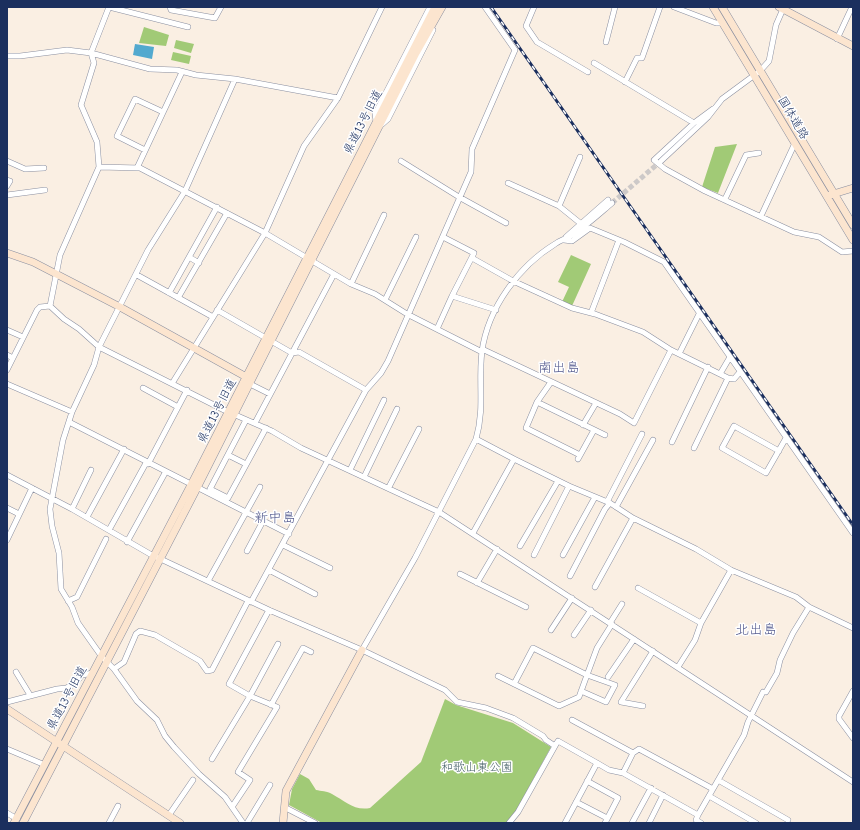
<!DOCTYPE html>
<meta charset="utf-8">
<style>
body{margin:0}
#map{position:relative;width:860px;height:830px;overflow:hidden;background:#faefe3;font-family:"Comic Neue",sans-serif}
canvas{display:block}
.frame{position:absolute;inset:0;border:8px solid #1b2f5e;pointer-events:none}
</style>
<div id="map">
<canvas width="860" height="830"></canvas>
<div class="frame"></div>
</div>
<script>
const g = document.querySelector('canvas').getContext('2d');
g.lineJoin = 'round';
function fillPath(path, color) {
  g.fillStyle = color;
  g.fill(path, 'evenodd');
}
function strokePath(path, color, width, dash) {
  g.strokeStyle = color;
  g.lineWidth = width;
  g.lineCap = dash ? 'butt' : 'round';
  g.setLineDash(dash || []);
  g.stroke(path);
}
function drawText(font, color, halo, rows, align = 'center') {
  g.font = font + ' "Comic Neue","Klee One",sans-serif';
  g.lineWidth = 3;
  g.setLineDash([]);
  g.textBaseline = 'middle';
  g.strokeStyle = halo;
  g.fillStyle = color;
  for (const [text, x, y, turn = 0] of rows) {
    g.save();
    g.translate(x, y);
    g.rotate((+turn || 0) * Math.PI / 180);
    g.textAlign = isNaN(turn) ? turn : align;
    if (halo) g.strokeText(text, 0, 0);
    g.fillText(text, 0, 0);
    g.restore();
  }
}
fillPath(new Path2D(`
 M144 27 169 35 166 46 139 43Z
 M176 40 194 44 191 53 174 48Z
 M173 52 191 56 189 64 171 60Z
 M737 144 718 193 702 187 715 147Z
 M571 255 591 264 572 306 562 302 569 287 558 282Z
 M445 699 456 705 513 723 551 747 517 809 506 823H322L289 805 292 789 300 774 309 779 316 790C321 791 327 791 332 794 345 801 354 811 370 808L421 762Z`), '#a1ca76');
fillPath(new Path2D(`
 M135 44 154 47 152 59 133 55Z`), '#52a9cf');
strokePath(new Path2D(`
 M612 203 661 161`), '#cdc9c8', 5, [5, 2.5]);
const street = new Path2D(`
 M109 7 91 53 94 63 81 105 97 142 99 167 60 255 50 306 64 319 79 329 99 347 224 410 272 431 301 448 439 512 853 782
 M109 7 188 27
 M170 7 171 10 215 18 221 7
 M534 7 526 26 537 42 588 72
 M674 7 716 23H723
 M837 39 852 7
 M606 42 615 7
 M7 56H20L67 50 91 53 150 69 177 70 196 75 235 79 338 98
 M594 63 694 123 713 109
 M235 79 185 191 148 250 99 347 94 365 72 412 63 440 50 509 52 526 59 553 61 589 72 607 78 623 102 657 114 669 137 701 157 720 165 736 174 747 199 774 225 797 243 823
 M625 82 637 58H642L660 7
 M376 121 375 114 430 7
 M694 123 654 160 665 169 705 191 794 232 819 237 842 252 853 251
 M380 126 388 119 433 30
 M145 150 117 136 135 99 163 112
 M7 161 25 169 44 168
 M401 161 459 197 506 223
 M661 161 708 117 722 99 760 71 769 61 776 25 783 9
 M99 167 140 168 265 233 351 284 375 294 407 314 482 352
 M137 168 182 72
 M7 180 10 181 7 186
 M508 183 559 206
 M7 195 45 190
 M725 199 746 155 759 153
 M761 216 795 143
 M580 223 559 206 580 157
 M443 237 474 253 452 296
 M566 237 608 200
 M564 240 572 241 590 228 624 242 664 262 853 533
 M189 257 199 263
 M472 258 513 281 572 308 595 314 643 332 671 350 728 378
 M137 275 213 317
 M351 284 384 215
 M169 293 217 207
 M178 298 227 213
 M385 300 416 237
 M217 310 292 353 299 352 366 390
 M591 313 619 240
 M437 329 452 296 496 310
 M7 330 23 337
 M482 349 620 414 634 423 671 350
 M679 354 699 314
 M7 355 13 358
 M7 370 37 310 40 307 50 306
 M720 374 730 357
 M173 382 265 233 304 146 338 98 382 7
 M551 382 537 402 526 428 580 455
 M7 384 72 412
 M250 384 270 394
 M143 388 178 407
 M537 402 605 435
 M246 420 210 489 228 498 266 428
 M69 422 289 534
 M255 423 334 274
 M583 425 596 403
 M672 442 708 367
 M694 448 728 378 734 379 740 372
 M779 451 734 426 722 448 766 473 786 438
 M228 455 246 464
 M514 459 569 486 610 503 633 518 696 549 731 570 796 597 809 607 853 628
 M578 459 594 430
 M148 464 187 390
 M350 470 384 400
 M7 475 72 509 150 554 269 610 362 650 445 690 457 702 486 708 513 718 543 736 546 740 555 746 558 741 597 763
 M364 477 397 409
 M389 487 419 429
 M607 502 642 434
 M616 507 653 440
 M7 508 19 514
 M72 509 91 470
 M87 517 124 449
 M109 530 146 463
 M473 533 514 459 476 439
 M7 540 32 488
 M127 542 165 473
 M283 545 330 568
 M520 546 558 481
 M247 551 263 521
 M534 555 569 486
 M563 555 595 497
 M269 570 315 594
 M460 574 526 607
 M570 576 605 509 610 503
 M208 581 260 487
 M477 583 497 549
 M595 587 633 518
 M638 588 701 623
 M68 601 77 597 106 539
 M251 602 366 390 381 373 388 361 471 172 472 149 515 50 485 7
 M610 623 622 604
 M551 630 572 598
 M574 635 591 610
 M362 650 415 558 476 439C485 408 478 382 482 351 488 308 519 266 555 244 560 240 566 239 572 235 586 226 599 214 612 203
 M678 667 695 640 701 623 731 570
 M114 669 124 662 136 634 140 631 155 635 200 661 207 671 212 670 248 601
 M16 672 30 695
 M498 676 559 706 579 697 587 675 615 685 606 702 581 691
 M608 677 634 639
 M514 684 533 648 587 675 597 648 612 624
 M853 691 839 716V719L853 738
 M766 692 777 673 780 660 793 633 809 607
 M7 702 57 689 66 688 75 684 82 675 93 673
 M271 705 303 648 311 652
 M643 706 621 702 653 651
 M572 720 633 753 623 773
 M7 749 45 765
 M633 753 639 749 713 789
 M212 759 250 696 278 644
 M718 780 788 820
 M587 781 618 798 605 823
 M709 796 756 823
 M576 802 607 818
 M232 807 250 780 238 772 277 707 250 696 229 684 269 610
 M284 807 315 823
 M7 813 17 819
 M169 815 193 780
 M109 823 118 806
 M247 823 270 785
 M509 823 518 812 555 746
 M565 823 597 763 609 770 623 773 698 815
 M632 823 651 788
 M649 823 663 795
 M701 823 696 820 698 815 744 735 748 722 763 692`);
const secondary = new Path2D(`
 M713 7 853 240
 M722 7 853 225
 M779 7 853 46
 M830 195 853 188
 M7 253 33 262 120 307 250 379
 M7 709 180 823
 M14 823 193 481 435 7
 M23 823 195 492 416 53 442 7
 M283 823 286 791 362 650`);
strokePath(street, '#8a8fa0', 6);
strokePath(secondary, '#8a8fa0', 8);
strokePath(street, '#fff', 5);
strokePath(secondary, '#fce5cf', 7);
const rail = new Path2D(`
 M491 7 853 525`);
strokePath(rail, '#1b2f5e', 3);
strokePath(rail, '#fff', 1.5, [4.5]);
drawText('12px', '#1b2f5e', '#fff', [
 ["国体道路",793,118,59],
 ["県道13号旧道",363,122,-63],
 ["県道13号旧道",217,411,-63],
 ["県道13号旧道",67,698,-62]
]);
drawText('12px', '#435e65', '#fff', [
 ["和歌山東公園",477,768]
]);
drawText('14px', '#545b8f', '#fff', [
 ["南出島",559,368],
 ["新中島",275,518],
 ["北出島",756,630]
]);
</script>
